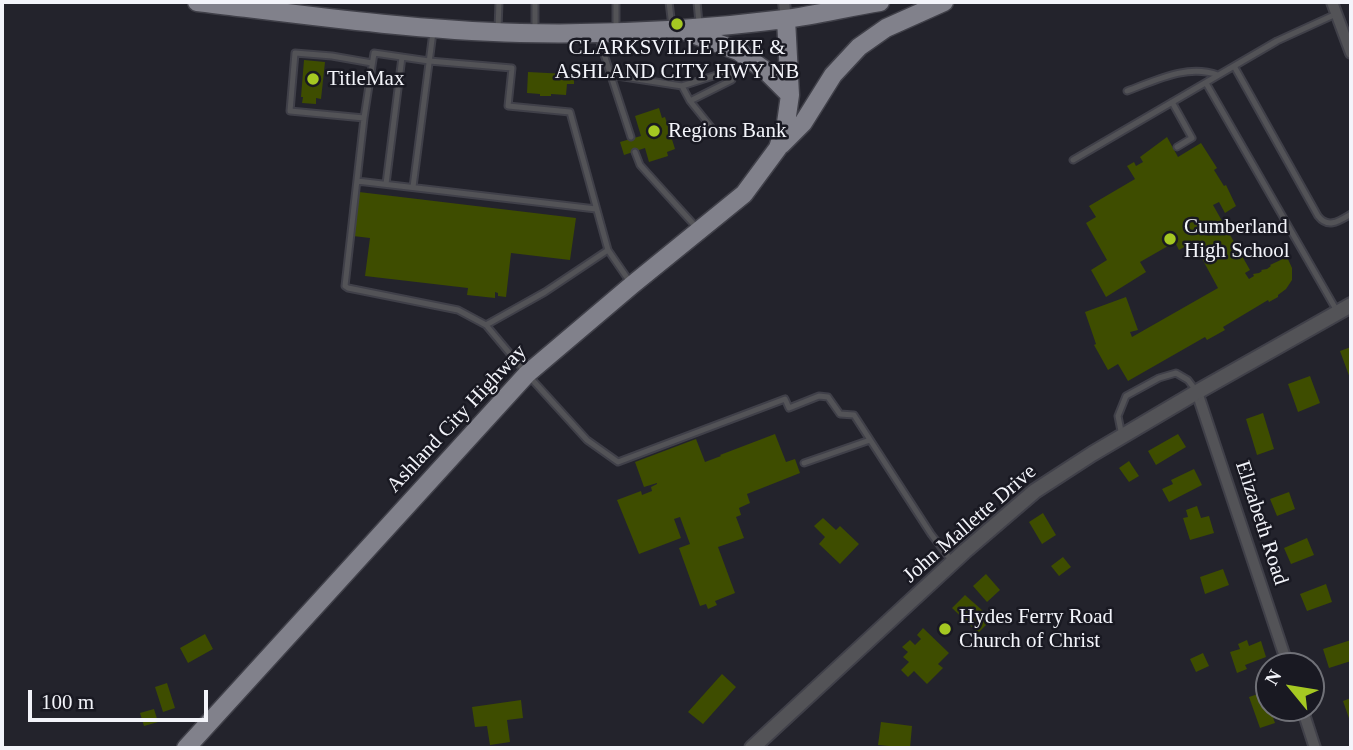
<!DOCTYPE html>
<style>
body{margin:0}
#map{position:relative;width:1353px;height:750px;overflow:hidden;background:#23232c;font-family:Georgia,serif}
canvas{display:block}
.frame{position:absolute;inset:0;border:4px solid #f3f4fa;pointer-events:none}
.north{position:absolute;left:1255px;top:652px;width:70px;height:70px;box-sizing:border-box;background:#191922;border:2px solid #707178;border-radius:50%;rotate:300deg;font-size:19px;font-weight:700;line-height:28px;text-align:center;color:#f3f4fa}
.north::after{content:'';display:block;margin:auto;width:24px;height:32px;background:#a5c822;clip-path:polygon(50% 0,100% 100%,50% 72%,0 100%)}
.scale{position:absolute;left:28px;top:690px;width:180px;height:32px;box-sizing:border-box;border:4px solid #f3f4fa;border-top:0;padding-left:9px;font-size:21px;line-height:24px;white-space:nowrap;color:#f3f4fa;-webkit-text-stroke:5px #191922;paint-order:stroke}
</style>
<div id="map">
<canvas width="1353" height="750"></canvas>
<div class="frame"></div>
<div class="north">N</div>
<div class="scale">100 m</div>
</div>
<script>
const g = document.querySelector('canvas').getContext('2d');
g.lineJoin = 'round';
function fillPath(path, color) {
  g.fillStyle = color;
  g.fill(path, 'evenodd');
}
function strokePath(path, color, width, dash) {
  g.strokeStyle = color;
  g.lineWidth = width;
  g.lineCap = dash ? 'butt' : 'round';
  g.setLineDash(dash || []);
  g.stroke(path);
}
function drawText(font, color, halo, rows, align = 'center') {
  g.font = font + ' Georgia,serif';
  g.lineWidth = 5;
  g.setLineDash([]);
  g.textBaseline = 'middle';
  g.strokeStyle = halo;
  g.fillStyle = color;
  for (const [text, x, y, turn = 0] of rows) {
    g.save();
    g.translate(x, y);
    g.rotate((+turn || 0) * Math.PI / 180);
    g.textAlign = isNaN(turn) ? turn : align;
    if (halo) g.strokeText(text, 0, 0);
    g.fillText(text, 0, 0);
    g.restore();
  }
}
fillPath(new Path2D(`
 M304 60 325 62 321 99 316 98V104L302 103 303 97H301Z
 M528 72 567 74V76L574 77V84H567L566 95 551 94V96H540V94L527 93Z
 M659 108 662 118 665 117 675 149 667 152 668 156 649 162 645 148 624 155 620 142 641 136 635 116Z
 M1167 137 1178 157 1201 143 1217 168 1214 170 1224 186 1226 185 1236 206 1225 213 1219 202 1213 205 1250 270 1245 273 1249 279 1254 276 1253 274 1259 273 1262 271 1261 270 1267 269 1271 266 1270 265 1287 257 1292 268V280L1286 289 1278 295V297L1269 302 1268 300 1223 327 1225 330 1207 340 1205 337 1128 381 1118 364 1108 370 1094 345 1096 344 1085 312 1126 297 1138 330 1130 332 1132 337 1218 288 1193 242 1179 250 1175 242 1140 262 1146 272 1106 297 1091 270 1107 260 1086 223 1096 217 1089 206 1135 179 1127 166 1134 162 1136 166 1143 162 1140 157Z
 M359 192 576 218 570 260 511 253 506 297 498 296V293L495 292V298L467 295 468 288 365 276 370 238 353 236Z
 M1351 347V381L1340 351Z
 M1310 376 1320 403 1298 412 1288 384Z
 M1263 413 1274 449 1257 455 1246 419Z
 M775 434 786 462 795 459 800 473 747 494 750 503 739 508 741 515 736 517 744 538 718 547 735 593 715 601 717 605 708 609 706 604 700 606 679 548 690 544 680 517 674 519 681 538 639 554 617 500 641 491 642 495 652 491 651 487 657 484V483L644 487 635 462 696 439 705 462 721 456 720 455Z
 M1178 434 1186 447 1156 465 1148 451Z
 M1129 461 1139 476 1129 482 1119 468Z
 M1194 469 1202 485 1169 502 1162 489 1173 484 1171 480Z
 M1289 492 1295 509 1277 516 1270 499Z
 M1197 506 1201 518 1209 516 1214 533 1190 540 1183 518 1188 517 1186 510Z
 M1043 513 1056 535 1042 544 1029 522Z
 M823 518 836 530 840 526 859 544 840 564 819 544 825 537 814 526Z
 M1307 538 1314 555 1291 564 1284 548Z
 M1063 557 1071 567 1059 576 1051 566Z
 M1223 569 1229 585 1205 594 1200 577Z
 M986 574 1000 590 987 602 973 586Z
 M1326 584 1332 602 1307 611 1300 594Z
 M965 595 992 619 978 633 952 608Z
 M923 628 949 653 938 664 943 668 927 684 914 671 908 677 901 670 909 662 903 657 908 652 902 647 910 640 915 645 921 639 917 635Z
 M205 634 213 649 188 663 180 648Z
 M1247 640 1249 646 1261 641 1266 657 1245 665 1247 669 1237 673 1230 652 1240 649 1238 644Z
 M1351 640V661L1329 668 1323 649Z
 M1203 653 1209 666 1196 672 1190 659Z
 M722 674 736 687 703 724 688 712Z
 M167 683 175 708 163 712 155 687Z
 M1264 692 1275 723 1260 728 1249 697Z
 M1351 698V724L1343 701Z
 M521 700 523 718 507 720 510 742 490 745 487 726 475 727 472 707Z
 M154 709 158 722 144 726 140 713Z
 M881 722 912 726 910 748 878 745Z`), '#3e4d00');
const service = new Path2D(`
 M535 2V30
 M616 2V30
 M669 2 672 26
 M697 2 699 23
 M498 29 499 2
 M598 36 631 137
 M1234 66 1318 216C1328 229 1339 221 1351 214
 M611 75 682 86 729 71 732 75V80L690 101
 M1206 83 1337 311
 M682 86 690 101 715 132
 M1127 91C1157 80 1187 64 1218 75
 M1172 102 1192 138 1177 147
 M364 118 290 111 295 53 332 56 372 63
 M635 152 640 165 697 228
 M1073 160 1277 41 1336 14
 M357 181 596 209
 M386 184 402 57
 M413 187 433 32
 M630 282 608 250 570 112 508 106 512 68 429 61 374 53 364 118 345 286 348 288 458 310 486 325 527 374 587 440 618 462 785 399 789 408 819 396 828 397 840 414 854 415 931 534 951 560
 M486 325 545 292 608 250
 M1122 436 1118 416 1126 396 1159 378 1176 373 1188 380 1197 392
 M804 463 870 440`);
const minor = new Path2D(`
 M784 2 786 19
 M1332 2 1351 53
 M1197 392 1288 666
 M1302 708 1315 748`);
const tertiary = new Path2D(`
 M752 748 965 551 1035 491 1092 454 1197 392 1351 305`);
const primary = new Path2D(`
 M197 2C305 15 412 30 520 33 608 35 698 30 785 19 817 15 848 7 880 2
 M685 31 738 51 766 71 790 95
 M781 145 803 123 833 75 859 47 886 28 944 2
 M186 748 527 374 632 285 744 194 778 148 786 123 790 95 786 19`);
strokePath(service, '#404049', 9);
strokePath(minor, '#404049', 14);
strokePath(tertiary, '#404049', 18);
strokePath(primary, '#404049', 21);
strokePath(service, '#535357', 5);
strokePath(minor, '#535357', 10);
strokePath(tertiary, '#535357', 14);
strokePath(primary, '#81818b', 18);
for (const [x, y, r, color] of [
 [677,24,7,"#a5c822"],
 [313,79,7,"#a5c822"],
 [654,131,7,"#a5c822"],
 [1170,239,7,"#a5c822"],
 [945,629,7,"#a5c822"]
]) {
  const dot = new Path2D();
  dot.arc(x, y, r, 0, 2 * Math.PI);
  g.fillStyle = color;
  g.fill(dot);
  strokePath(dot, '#191922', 2.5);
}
drawText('21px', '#f3f4fa', '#191922', [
 ["CLARKSVILLE PIKE &",677,48,"center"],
 ["ASHLAND CITY HWY NB",677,72,"center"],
 ["TitleMax",327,79],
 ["Regions Bank",668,131],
 ["Cumberland",1184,227],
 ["High School",1184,251],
 ["Hydes Ferry Road",959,617],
 ["Church of Christ",959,641]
], 'left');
drawText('21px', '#f3f4fa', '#191922', [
 ["Ashland City Highway",457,419,-47],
 ["Elizabeth Road",1261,523,72],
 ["John Mallette Drive",970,524,-41]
]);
</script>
